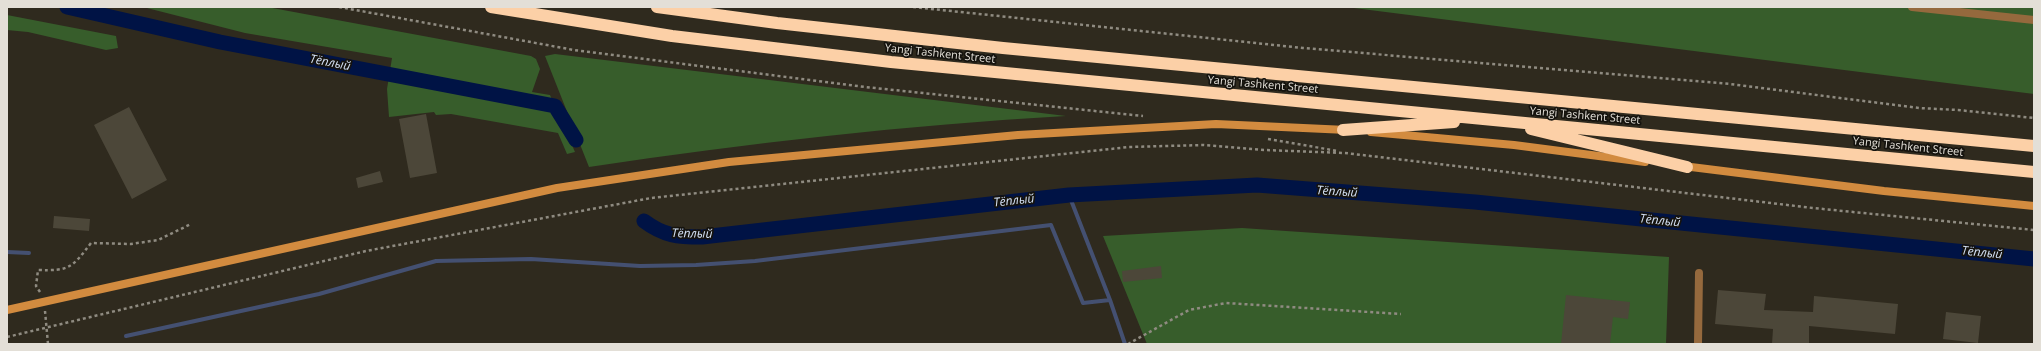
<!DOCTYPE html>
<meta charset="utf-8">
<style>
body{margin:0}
#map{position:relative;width:2041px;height:351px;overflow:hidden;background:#2f2a1e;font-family:"Open Sans",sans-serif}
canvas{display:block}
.frame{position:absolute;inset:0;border:8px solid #e3dfd7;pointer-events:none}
</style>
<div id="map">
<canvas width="2041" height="351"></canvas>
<div class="frame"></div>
</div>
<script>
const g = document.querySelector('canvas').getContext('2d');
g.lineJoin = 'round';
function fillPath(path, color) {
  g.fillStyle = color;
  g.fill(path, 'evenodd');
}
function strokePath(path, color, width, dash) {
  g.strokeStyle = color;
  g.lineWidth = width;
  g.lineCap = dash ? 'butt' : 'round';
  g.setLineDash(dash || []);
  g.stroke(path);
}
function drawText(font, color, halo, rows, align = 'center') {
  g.font = font + ' "Open Sans",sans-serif';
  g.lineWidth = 3.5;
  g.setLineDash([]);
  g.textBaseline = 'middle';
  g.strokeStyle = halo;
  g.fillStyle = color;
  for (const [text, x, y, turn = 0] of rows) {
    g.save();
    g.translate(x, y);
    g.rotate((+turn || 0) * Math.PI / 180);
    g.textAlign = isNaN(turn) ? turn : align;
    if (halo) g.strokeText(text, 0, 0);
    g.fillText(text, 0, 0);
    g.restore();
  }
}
fillPath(new Path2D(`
 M143 7H267L531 56 536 59 540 69 532 92 550 95 575 152 567 154 558 133 451 114 436 115 434 112 389 117 387 89 392 58 245 33Z
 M1346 7H2034V94Z
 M7 15 116 36 118 48 106 50 28 32 7 30Z
 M555 54 1066 116C906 125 748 143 589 167L545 56Z
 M1242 228 1669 257 1666 344H1147L1103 236Z`), '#375d2b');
strokePath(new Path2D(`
 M1069 195 1110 300
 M7 252 29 253
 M126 336 319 294 436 261 531 259 640 266 696 265 755 261 1051 225 1083 303 1110 300 1125 344`), '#445071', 4);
strokePath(new Path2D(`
 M67 7 220 42 555 106 576 140
 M644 221C664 236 678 237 702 237L1069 195 1257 185 1475 202 2034 259`), '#001345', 15);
fillPath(new Path2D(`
 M129 107 167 180 132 199 94 125Z
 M426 114 437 173 410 178 399 119Z
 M380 171 383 182 358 188 356 178Z
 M54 216 90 219 89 231 53 228Z
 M1161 266 1162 278 1123 282 1122 271Z
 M1718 290 1766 294 1764 310 1813 312 1814 296 1898 304 1895 334 1809 326V344H1772L1773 329 1715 324Z
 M1566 295 1630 302 1628 319 1613 317 1610 344H1561Z
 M1946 312 1981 316 1978 343 1943 339Z`), '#4c4739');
strokePath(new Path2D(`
 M339 7 574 50 865 87 1143 116
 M913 7 1303 48 1730 84 1919 108 1958 110 2034 118
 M1268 139 1338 151
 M40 292 36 286 38 270C69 271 72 268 91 243L131 244 158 240 191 224
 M45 311 48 344
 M7 337 366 251 651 198 1129 147 1204 145 1264 150 1345 153 1813 208 2034 230
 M1128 344 1189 310 1226 303 1401 314`), '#8f8b81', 2.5, [3, 3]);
strokePath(new Path2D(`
 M1912 7 2034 20
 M1698 344 1699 273`), '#95693d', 8);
strokePath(new Path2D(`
 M1371 132 1514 145 1645 162
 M1683 166 1884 191 2034 206
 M7 310 557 188 729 162 1018 135 1216 124 1347 130`), '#d28b3f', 8);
strokePath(new Path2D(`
 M491 7 672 36 891 62 2034 172
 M657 7 777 23 1003 48 2034 146
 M1531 129 1687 167
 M1343 130 1454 122`), '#fcd0a7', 12);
drawText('11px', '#e3dfd7', '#15130e', [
 ["Yangi Tashkent Street",940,54,6],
 ["Yangi Tashkent Street",1263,85,5],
 ["Yangi Tashkent Street",1585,116,5],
 ["Yangi Tashkent Street",1908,147,6]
]);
drawText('italic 12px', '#d5e2f6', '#15130e', [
 ["Тёплый",330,63,11],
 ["Тёплый",1337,192,4],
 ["Тёплый",1014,201,-6],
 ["Тёплый",1660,221,6],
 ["Тёплый",692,234,1],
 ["Тёплый",1982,253,6]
]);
</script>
